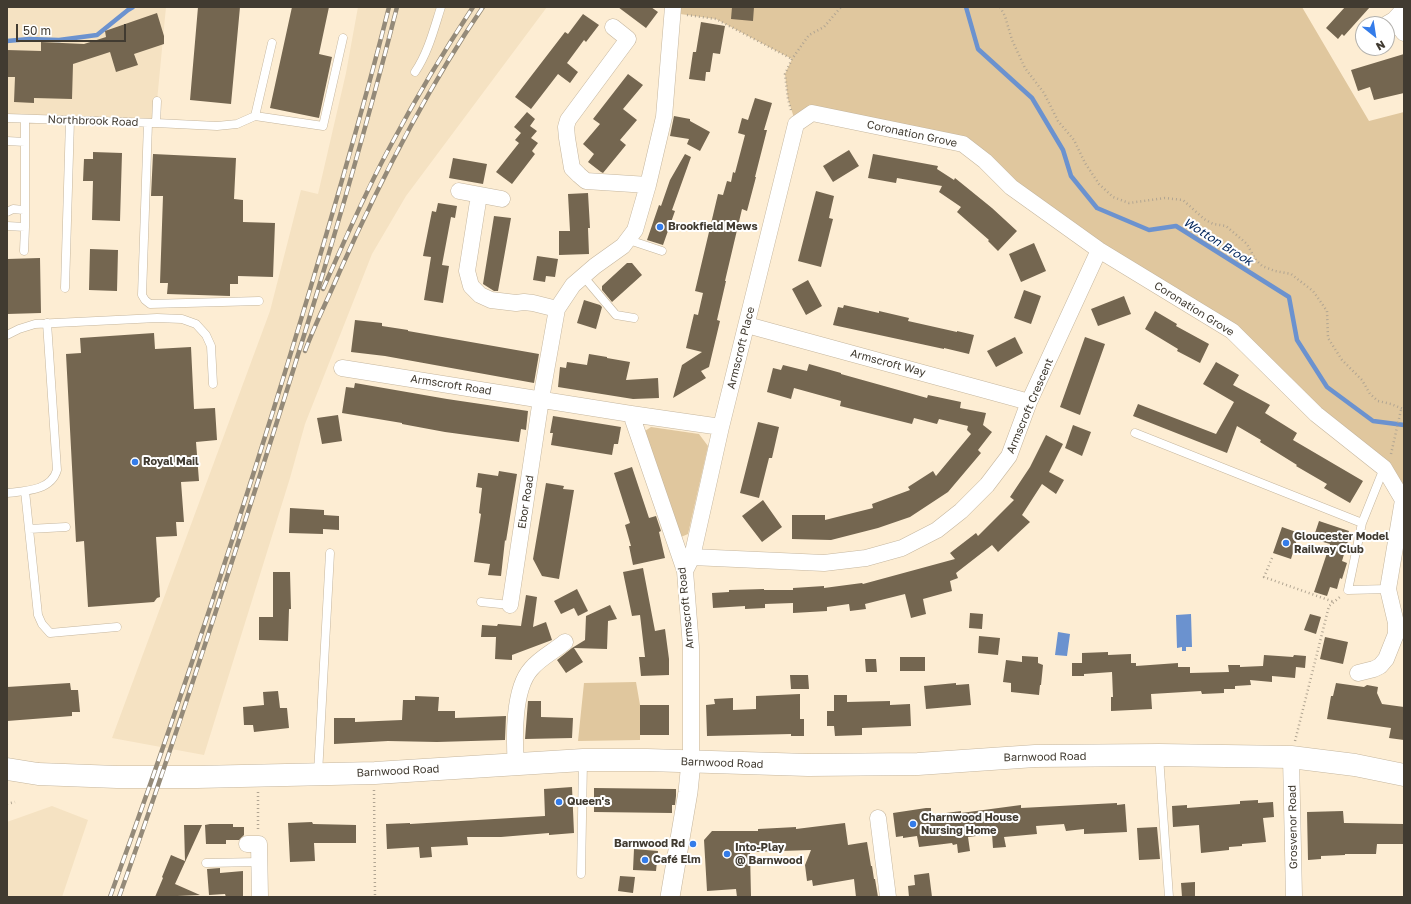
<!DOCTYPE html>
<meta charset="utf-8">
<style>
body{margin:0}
#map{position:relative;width:1411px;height:904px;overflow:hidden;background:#fdedd3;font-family:"Golos Text",sans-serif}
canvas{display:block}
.frame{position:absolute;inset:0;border:8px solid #413b31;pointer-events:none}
.north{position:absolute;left:1355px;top:16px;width:40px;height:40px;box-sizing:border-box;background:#fff;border:1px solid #b3b1ad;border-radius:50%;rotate:150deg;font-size:11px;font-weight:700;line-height:16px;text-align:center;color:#413b31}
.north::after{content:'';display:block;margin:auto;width:14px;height:18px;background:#347ce9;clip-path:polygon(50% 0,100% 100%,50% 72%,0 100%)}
.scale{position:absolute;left:16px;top:24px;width:110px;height:18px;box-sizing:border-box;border:2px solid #413b31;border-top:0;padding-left:5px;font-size:12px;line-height:14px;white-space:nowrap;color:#413b31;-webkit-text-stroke:3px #fff;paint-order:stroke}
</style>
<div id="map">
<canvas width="1411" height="904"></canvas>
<div class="frame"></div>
<div class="north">N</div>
<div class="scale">50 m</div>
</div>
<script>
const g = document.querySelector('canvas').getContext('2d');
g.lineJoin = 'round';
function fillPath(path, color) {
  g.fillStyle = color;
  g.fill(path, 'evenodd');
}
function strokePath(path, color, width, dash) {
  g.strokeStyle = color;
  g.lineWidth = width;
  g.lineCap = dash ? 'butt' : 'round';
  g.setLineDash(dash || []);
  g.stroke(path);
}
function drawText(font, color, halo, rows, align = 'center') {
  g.font = font + ' "Golos Text",sans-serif';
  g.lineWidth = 4;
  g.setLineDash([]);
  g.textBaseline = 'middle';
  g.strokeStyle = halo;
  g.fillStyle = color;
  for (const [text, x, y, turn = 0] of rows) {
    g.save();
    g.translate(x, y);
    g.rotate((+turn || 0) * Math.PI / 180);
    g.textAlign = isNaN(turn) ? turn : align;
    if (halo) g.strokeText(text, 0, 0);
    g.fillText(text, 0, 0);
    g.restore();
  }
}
fillPath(new Path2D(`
 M7 7H166L157 101 156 123 7 118Z
 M358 7H547L406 196 372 254 305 424 290 478 204 755 112 738 270 311 301 190 318 194 346 73Z
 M52 806 88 820 62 897H7V822Z`), '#f5e2c2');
fillPath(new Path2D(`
 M673 7H1302L1369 121 1404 112V518L1384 468 1232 331 1099 250 963 144 812 113 796 124 788 99 785 74 792 59 716 19 673 13Z
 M651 427 699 434 708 446 688 534 681 537 645 431Z
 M636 682 640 705V740L578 741 584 683Z`), '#e0c79e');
fillPath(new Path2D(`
 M1191 614 1192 647H1186V651H1182V647L1177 648 1176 615Z
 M1058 632 1070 634 1067 656 1055 655Z`), '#6b92cf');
strokePath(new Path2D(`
 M966 7 978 49 1032 98 1063 150 1071 176 1097 208 1149 230 1176 226 1289 297 1297 340 1327 387 1373 421 1404 425
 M7 41 29 39 59 40 97 35 128 10 133 7`), '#6b92cf', 4.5);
fillPath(new Path2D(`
 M198 7H240L231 104 190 100Z
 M292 7H329L319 54 332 57 319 118 270 108Z
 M618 7H651L658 12 646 28Z
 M732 7H754L753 21 731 19Z
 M1345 7H1370L1344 36 1342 34 1338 39 1326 28Z
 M157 13 164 36V44L134 54 138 65 116 72 110 52 73 64 72 99 34 98V103L14 102 15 77H7V50L41 51V42L84 44 106 37 105 31Z
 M583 14 599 25 586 42 584 40 567 63 578 72 570 83 558 74 531 109 515 97 565 32 568 34Z
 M701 22 725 26 720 54 713 53 710 72H706L705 81 689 79 693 52H696Z
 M1404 54V93L1374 100 1370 87 1358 91 1351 70Z
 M628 74 643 85 623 109 637 120 620 140 626 145 603 173 601 172 588 162 594 154 583 144 600 124 593 119Z
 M755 98 772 103 764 130H767L755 177H756L747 211 742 209 725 281H726L717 320 720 321 709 367 701 371 706 378 673 398 682 365 702 352 686 348 694 314 698 315 703 293 695 291 718 194 723 195 727 181 731 182 733 172 735 173 745 135 738 133 742 118 748 120Z
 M527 112 535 119 530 126 537 131 531 138 538 143 532 151 535 154 512 184 496 172 519 143 515 140 521 133 514 127Z
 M674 116 690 119V121L710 132 700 151 687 144 689 139 670 136Z
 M849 150 859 166 833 182 823 166Z
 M93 152 122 153 120 221 92 220 93 181H83L84 159H93Z
 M153 154 236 158 234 199 243 200V222L275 223 273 277 238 276V284H230V296L167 294 168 283H160L163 196H151Z
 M685 154 691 157 672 210 675 211 663 245 647 240 659 205 661 206 670 180Z
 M873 154 938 166 937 169 954 180 955 178 992 208 1017 231 998 251 988 241 989 240 957 212 961 207 939 192 942 186 897 178 896 183 868 178Z
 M453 158 487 164 483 184 449 178Z
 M816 191 834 196 829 218 833 219 821 267 798 261Z
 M588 193 590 228H588L589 254 559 255V231H570L568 194Z
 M438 203 457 206 455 218 451 217 442 265 449 266 443 303 424 300 431 257 423 256 432 211 436 212Z
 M494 216 511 218 498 291H494L483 284Z
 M1034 243 1046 271 1021 282 1009 254Z
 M90 249 118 250 117 291 89 290Z
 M537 256 558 259 555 277 546 276 545 282 533 280Z
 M40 258 41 313 7 314V259Z
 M627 263H632L642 275 612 302 602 290V286Z
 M808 280 822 306 806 315 792 289Z
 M1024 290 1041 296 1031 324 1014 318Z
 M1124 296 1131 314 1098 326 1091 309Z
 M584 300 600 305 602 307 596 329 577 323Z
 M844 305 879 313V311L909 318 908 321 957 332V331L974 335 969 354 944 348V349L833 325 838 307 843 308Z
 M1155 311 1177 324 1176 326 1209 344 1200 363 1177 351 1178 349 1145 329Z
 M355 320 382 323V326L408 330V331L539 354 534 383 385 356 351 352Z
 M154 333 155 349 191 347 194 409 215 408 217 440 196 442 199 481 181 482 184 522H176L177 536 156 537 160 597 157 598 154 602 88 607 84 541 76 542 66 354 81 353 80 338Z
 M1015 337 1023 353 996 367 987 351Z
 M1085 337 1105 344 1080 415 1060 407Z
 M589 354 607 357V358L630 362 626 380 658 378 659 398 633 399 558 387 560 367 566 368 567 362 587 365Z
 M1216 362 1239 375 1233 385 1270 405 1265 413 1297 433 1293 440 1363 481 1350 503 1324 488 1327 484 1296 466 1297 465 1260 442 1261 440 1237 426 1227 453 1133 416 1138 404 1216 434 1234 402 1203 384Z
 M809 364 841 373V374L927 398 928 395 961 402 960 408 986 413 983 425 992 432 978 450 981 453 948 492 910 517 878 528 831 540 792 539V515H825V520L873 508 872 504 910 490 908 487 933 471 936 476 971 434 967 430 968 426 939 419 937 424 914 418 912 424 840 406 841 401 794 388 791 399 767 392 773 368 781 370 783 365 807 371Z
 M355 383 447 399 528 411 526 430 521 429 519 442 445 432 402 424V423L342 413 346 387 354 388Z
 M338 415 342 441 322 444 317 418Z
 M553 416 621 427 618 444H614L612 455 551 445 553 433H550Z
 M758 422 779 427 772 458H769L759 498 740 493Z
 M1073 425 1091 432 1082 456 1065 448Z
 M1046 435 1063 444 1049 472 1064 480 1056 494 1042 484 1022 515 1030 522 998 552 992 545 956 573 958 578 950 581 952 591 923 599 926 614 911 618 905 594 865 604 866 609 850 611 849 604 827 607V611L793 613V603L765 604V608L745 609V606L713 608 712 593 729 592V590L764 589V590H793V588L824 586V588L862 583 863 584 955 559 950 553 976 533 978 536 1014 500 1010 497 1030 467Z
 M632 467 649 518 656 516 661 531 659 532 665 558 633 565 629 546H631L625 525 630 523 614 473Z
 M499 471 517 474 506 541 505 540 501 576 488 575 490 564 474 562 481 514 479 513 482 488 476 487 478 473 498 476Z
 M546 483 564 486 563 489 574 490 559 579 542 576 533 559Z
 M763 500 782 527 762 542 742 516Z
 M290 508 324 510V515L339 516V530L323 529V534L289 533Z
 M1319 521 1349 531 1346 541H1348L1342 561 1347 563 1342 579 1340 578 1337 589 1330 587 1327 596 1314 592 1330 544 1313 539Z
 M1282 527 1299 533 1291 559 1273 553Z
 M643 568 655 631 665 629 669 659V675L641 676 639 657H645L640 615 632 616 623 572Z
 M273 572H290L291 609H289L288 641 259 640V617H273Z
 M577 589 588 611 578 616 574 608 561 614 554 601Z
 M526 595 537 597 533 627 546 622 552 640 512 655V660L495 659 496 637H481L482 625 497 626 498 624 521 626Z
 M610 605 617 619 608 621 607 649 574 648 583 662 566 673 557 660 572 648 585 640 586 616Z
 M970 613 983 614 982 629 969 628Z
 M1310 614 1321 617 1316 634 1304 630Z
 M979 636 1000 638 998 655 978 653Z
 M1325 637 1348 642 1343 664 1320 659Z
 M1108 652V655L1131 654V663H1136V666L1178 663V667H1190V673L1229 672 1228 665H1240V667L1263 666 1264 655 1293 657 1294 655 1306 656 1305 668 1296 667 1295 678 1272 676V682L1250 680 1251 685 1235 686V689H1224V693L1202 694 1201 691 1151 694 1152 709 1111 711V697H1113L1112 672 1084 674V676H1072V663H1082V653Z
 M1022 656 1038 657V663L1043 665 1041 685H1040L1039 695 1011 692V683L1003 682 1006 660 1022 662Z
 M900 657H925V671H900Z
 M865 659H876L877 672H866Z
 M790 675H808L809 689H791Z
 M70 683 71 690H78L80 712H72V716L7 721V687Z
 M956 683V685L969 684 971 705 926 709 924 686Z
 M1336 683 1364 687 1367 685 1378 687 1377 693 1382 704 1404 707V740L1389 738 1391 728 1327 719 1331 696H1333Z
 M278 691 280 708H287L289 728 254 732 253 725H244L243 707 264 705 263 692Z
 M800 694V719H804V736H791V734L707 736 706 705 715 704 714 699 733 698V710L756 709V696Z
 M834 695H847V702L890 701V705L910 704 911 726 862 728V735L835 736 834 726H827V711H834Z
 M415 696 439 697 438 711H455V718L506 716 505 740 437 742 388 741 334 744V718H355V722L402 720 403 700H415Z
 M528 701H541V717L573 718 572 738 525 739Z
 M640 705H669V735H640Z
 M572 787 574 833 549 835V833L501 837H467L468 845 431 847 432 857 420 858 419 847 387 849 386 824 410 823V824L545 816 544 789Z
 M594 788 676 789V796L675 805H672V813L594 812Z
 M1258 800V803L1273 802 1274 817 1263 818 1266 842 1242 844V846L1229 847V850L1201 853 1199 825 1173 827 1172 806 1187 805V808L1240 804V801Z
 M1117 803V805L1125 804 1127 832 1084 834V829L1066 831 1064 824 1036 826 1037 834 1004 837 1006 847 993 848 992 834 968 837 970 851 958 853 957 844 953 845 952 843 919 847 917 836 903 838V836L896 837 893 813 926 808H931V815L961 811V813L1021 805V808Z
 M1343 811 1344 823 1404 824V844H1377L1376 854H1345V855L1321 856V859L1308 860 1307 812Z
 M312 822 313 824 356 825V843H314L315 861 290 862 288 823Z
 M845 823 848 845 867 842 871 866H872L874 879H875L878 897H856L854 879 813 886 812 880 807 881 805 865 811 850 750 852 751 897H737L736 889 707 891 704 840 712 831H758V829L796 827V829Z
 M210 824H233V827H244V835L239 840H226V844H206L205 825Z
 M184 825H202L175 884 200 895 155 897 163 878 162 877 171 855 185 861Z
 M1157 827 1160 859 1139 860 1137 828Z
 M634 849 658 851 656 871 633 870Z
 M220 868V873L243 871V897H226L225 894 209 895 207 869Z
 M929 873 932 897H909L908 886 915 885 914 875Z
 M620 876 635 877 633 893 618 891Z
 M1195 882V896L1182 897 1181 883Z`), '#746650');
const service = new Path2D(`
 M415 72C428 53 434 29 441 7
 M255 116 323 126 343 38
 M7 118 156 123 157 101
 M148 123 142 295 145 300 150 304 259 301
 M156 123 217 126 237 124 255 116 272 43
 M7 141 25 142
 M7 212 13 209 24 210
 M7 226 25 227V119
 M629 240 662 251
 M24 251 25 227
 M583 276 616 315 634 318
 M65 288 70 120
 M7 335 19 329 35 324 157 318 182 319 196 324 206 335 211 346 213 384
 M1135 433 1362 523
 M1384 468 1362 523 1348 590 1388 589
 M25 491 38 615 42 624 50 633 117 627
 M7 493C25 491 51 491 57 470L47 323
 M29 529 66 527
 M481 602 510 605
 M1159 756 1169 897
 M318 774 330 553
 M206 863 259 862
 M581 874 583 761`);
const minor = new Path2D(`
 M1394 20 1404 33
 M1387 24 1394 20 1404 9
 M613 27 628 39 568 120 566 127 567 138 572 168 579 175 586 181 648 185
 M459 191 502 199
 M479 195 467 271 471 286 480 295 491 300 516 303 524 302 533 303 557 309
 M747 325 1029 402
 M342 368 631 414 721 427
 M631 414 685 571 691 647V762
 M692 557 824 563 866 558 902 548 937 530 961 511 987 485 1009 456 1029 402 1099 250
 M685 571 692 557 721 427 796 124 812 113 963 144 985 161 1011 187 1099 250 1232 331 1316 414 1384 468 1403 500 1388 589 1396 623V634L1386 659 1380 666 1374 669 1358 673
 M510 605 541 399 557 309 573 285 595 266 623 246 635 230 648 185 664 117 673 7
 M1291 757 1294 897
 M516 765C514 739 513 689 531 669 540 658 553 652 565 642
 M878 818 888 897
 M247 844H259L260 897`);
const tertiary = new Path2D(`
 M670 897 688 792 691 762`);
const primary = new Path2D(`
 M7 769 38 774 117 777H197L375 773 583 760H647L808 765 918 764 1035 756 1159 755 1291 757 1355 765 1404 775`);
strokePath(service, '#c5b69e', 9);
strokePath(minor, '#c5b69e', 17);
strokePath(tertiary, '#c5b69e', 20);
strokePath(primary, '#c5b69e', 23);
strokePath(new Path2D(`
 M1000 7 1005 16 1012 40 1025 68 1044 93 1058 121 1074 140 1085 163 1099 184 1113 197 1129 203 1165 198 1183 200 1204 219 1213 224 1226 226 1247 244 1255 259 1262 266 1275 271 1291 274 1313 291 1327 311 1328 338 1342 360 1362 380 1370 394 1378 401 1391 404 1403 409
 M687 15 716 19 792 59
 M791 110 788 99 785 74 792 59 809 35 824 27 841 7
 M1391 454 1401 410 1404 408
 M1272 558 1264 577 1334 602
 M1295 741 1329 606 1340 597
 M374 790 375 897
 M258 792V829
 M7 804 15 802`), '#b1a592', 2.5, [1, 3]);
strokePath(service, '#fff', 8);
strokePath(minor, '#fff', 16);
strokePath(tertiary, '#fff', 19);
strokePath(primary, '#fff', 22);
const rail = new Path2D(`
 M323 289C345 240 366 190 392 143 417 96 444 51 473 7
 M305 351C315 324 328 299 339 273 380 181 426 90 483 7
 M110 897C169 735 223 572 274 408 315 275 355 142 389 7
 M119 897C161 781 199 664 237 546 295 368 351 189 397 7`);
strokePath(rail, '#948a79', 4.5);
strokePath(rail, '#fff', 3, [9]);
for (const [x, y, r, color] of [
 [660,227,4,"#347ce9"],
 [135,462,4,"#347ce9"],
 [1286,543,4,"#347ce9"],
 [559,802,4,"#347ce9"],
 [913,824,4,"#347ce9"],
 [693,844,4,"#347ce9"],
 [727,854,4,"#347ce9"],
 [645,860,4,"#347ce9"]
]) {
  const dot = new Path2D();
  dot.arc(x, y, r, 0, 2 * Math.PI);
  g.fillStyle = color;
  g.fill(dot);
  strokePath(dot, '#fff', 1.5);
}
drawText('11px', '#413b31', '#fff', [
 ["Northbrook Road",93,121,2],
 ["Coronation Grove",912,134,12],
 ["Coronation Grove",1194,309,32],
 ["Armscroft Place",741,348,-76],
 ["Armscroft Way",888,363,15],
 ["Armscroft Road",451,385,9],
 ["Armscroft Crescent",1030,406,-67],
 ["Ebor Road",526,502,-81],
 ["Armscroft Road",686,608,-96],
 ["Barnwood Road",1045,757,-1],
 ["Barnwood Road",722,763,2],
 ["Barnwood Road",398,771,-3],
 ["Grosvenor Road",1293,827,-91]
]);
drawText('bold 11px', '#413b31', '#fff', [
 ["Brookfield Mews",668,227],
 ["Royal Mail",143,462],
 ["Gloucester Model",1294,537],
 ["Railway Club",1294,550],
 ["Queen's",567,802],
 ["Charnwood House",921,818],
 ["Nursing Home",921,831],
 ["Barnwood Rd",685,844,"right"],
 ["Into-Play",735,848],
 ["@ Barnwood",735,861],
 ["Café Elm",653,860]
], 'left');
drawText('italic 12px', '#02265c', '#fff', [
 ["Wotton Brook",1218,242,32]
]);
</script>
